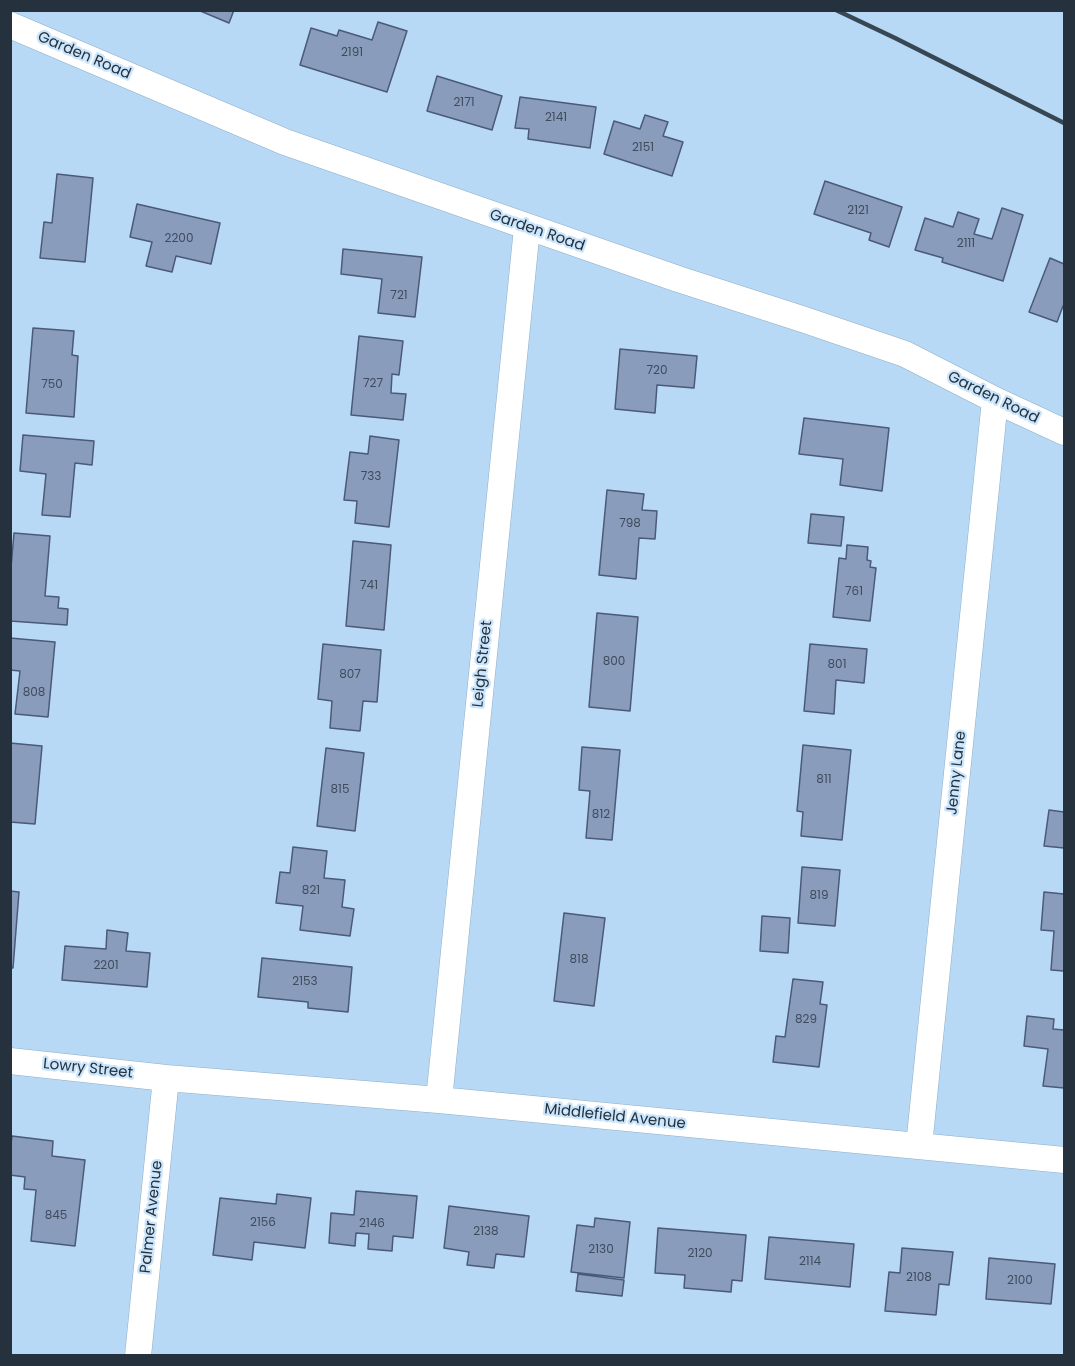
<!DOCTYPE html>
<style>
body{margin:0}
#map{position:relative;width:1075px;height:1366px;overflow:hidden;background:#b7d9f5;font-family:Poppins,sans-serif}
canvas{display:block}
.frame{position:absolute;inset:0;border:12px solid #25323d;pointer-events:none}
</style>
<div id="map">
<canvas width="1075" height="1366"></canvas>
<div class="frame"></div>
</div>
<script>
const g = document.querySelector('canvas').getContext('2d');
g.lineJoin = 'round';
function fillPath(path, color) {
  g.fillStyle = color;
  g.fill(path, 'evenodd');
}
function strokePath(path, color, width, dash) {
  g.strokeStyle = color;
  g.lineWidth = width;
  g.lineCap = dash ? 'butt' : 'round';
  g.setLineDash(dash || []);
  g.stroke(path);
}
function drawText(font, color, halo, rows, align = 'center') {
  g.font = font + ' Poppins,sans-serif';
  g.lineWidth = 4.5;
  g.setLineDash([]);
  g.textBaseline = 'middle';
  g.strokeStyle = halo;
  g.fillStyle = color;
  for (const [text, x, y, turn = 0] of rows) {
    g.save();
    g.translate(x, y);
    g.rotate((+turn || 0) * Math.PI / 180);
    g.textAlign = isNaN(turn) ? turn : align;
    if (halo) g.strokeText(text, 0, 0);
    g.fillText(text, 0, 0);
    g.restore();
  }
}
const building = new Path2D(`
 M198 10H234L229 23Z
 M378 22 407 31 387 92 300 65 311 28 337 36 339 30 372 40Z
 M437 76 502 96 492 130 427 111Z
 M520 97 596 107 590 148 528 139 529 129 515 128Z
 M645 115 668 122 663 136 683 142 672 176 604 154 614 121 640 129Z
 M57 174 93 178 85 262 40 258 44 222 52 223Z
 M825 181 902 207 889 247 869 240 871 233 814 214Z
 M137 204 220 223 211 264 176 256 172 272 146 266 152 242 130 237Z
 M1002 208 1023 215 1003 281 942 262 943 258 915 250 925 218 953 227 958 212 979 219 974 234 992 239Z
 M343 249 422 257 415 317 378 313 382 279 341 274Z
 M1050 258 1064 264V306H1063L1057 322 1029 312Z
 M33 328 74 331 72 355 78 356 74 417 26 413Z
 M359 336 403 341 399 375 392 374 391 393 406 394 403 420 351 415Z
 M620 349 697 356 694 388 657 385 655 413 615 409Z
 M804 418 889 428 882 491 840 485 843 459 799 454Z
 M23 435 94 441 92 465 75 463 70 517 42 515 46 474 20 471Z
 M370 436 399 440 389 527 355 523 357 501 344 500 350 452 368 454Z
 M607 490 644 494 642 510 657 511 655 539 639 538 636 579 599 575Z
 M811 514 844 517 841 546 808 543Z
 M14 533 50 536 45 596 59 597 58 608 68 609 67 625 10 621V579Z
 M353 541 391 545 384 630 346 626Z
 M847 545 868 547 867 560 871 561 870 567 876 568 870 621 833 617 839 558 846 559Z
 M597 613 638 617 630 711 589 707Z
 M10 638 55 642 48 717 15 714 20 671 10 670Z
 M323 644 381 650 377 702 363 701 360 731 330 728 332 701 318 699Z
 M810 644 867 649 864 683 836 680 834 714 804 711Z
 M10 743 42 746 35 824 10 822Z
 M803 745 851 750 842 840 801 836 803 812 797 811Z
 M582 747 620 750 612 840 586 838 590 791 579 790Z
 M326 748 364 753 355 831 317 826Z
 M1049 810 1064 812V848L1044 846Z
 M293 847 327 851 324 878 345 880 342 907 354 909 350 936 300 930 303 906 276 903 280 872 290 873Z
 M802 867 840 870 835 926 798 923Z
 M10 891 19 892 13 968H10Z
 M1044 892 1064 894V971L1051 970 1054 931 1041 930Z
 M564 913 605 918 594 1006 554 1001Z
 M762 916 790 918 788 953 760 951Z
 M107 930 128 933 126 951 150 953 147 987 62 980 65 946 106 949Z
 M262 958 352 967 348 1012 308 1008V1002L258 997Z
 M793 979 823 982 820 1004 827 1005 819 1067 773 1062 776 1036 785 1037Z
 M1027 1016 1054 1019 1053 1029 1064 1030V1088L1043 1086 1048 1049 1024 1046Z
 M12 1136 53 1141 52 1156 85 1160 75 1246 31 1241 36 1190 24 1189 25 1177 10 1175V1152Z
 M356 1191 417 1196 413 1238 393 1236 392 1251 368 1249 369 1234 356 1233 355 1246 329 1243 331 1213 354 1215Z
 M277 1194 311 1198 305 1248 254 1242 252 1260 213 1255 220 1198 276 1204Z
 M449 1206 529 1216 524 1257 496 1254 494 1268 467 1265 469 1252 444 1248Z
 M595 1218 630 1222 624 1278 571 1272 577 1225 594 1227Z
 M658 1228 746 1235 742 1281 732 1280 731 1292 684 1288 685 1275 655 1273Z
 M769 1237 854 1244 850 1287 765 1279Z
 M902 1248 953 1252 949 1285 939 1284 936 1315 885 1311 889 1272 900 1273Z
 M989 1258 1055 1264 1051 1304 986 1299Z
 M578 1274 624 1280 622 1296 576 1291Z`);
fillPath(building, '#8a9cbc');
strokePath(building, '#4a5a78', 1.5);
const street = new Path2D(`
 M10 25 285 142 678 279 802 319 905 354 995 400 1064 432
 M10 1061 166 1078 439 1100 1064 1160
 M439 1100 527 228
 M919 1146 995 400
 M138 1356 166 1078`);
strokePath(street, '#8daec8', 27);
strokePath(street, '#fff', 26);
strokePath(new Path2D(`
 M836 10 895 38 1064 123`), '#374754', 4.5);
drawText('12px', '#3e4c5d', null, [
 ["2191",352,53],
 ["2171",464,103],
 ["2141",556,118],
 ["2151",643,148],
 ["2121",858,211],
 ["2200",179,239],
 ["2111",966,244],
 ["721",399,296],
 ["720",657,371],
 ["727",373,384],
 ["750",52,385],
 ["733",371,477],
 ["798",630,524],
 ["741",369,586],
 ["761",854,592],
 ["800",614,662],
 ["801",837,665],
 ["807",350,675],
 ["808",34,693],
 ["811",824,780],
 ["815",340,790],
 ["812",601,815],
 ["821",311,891],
 ["819",819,896],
 ["818",579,960],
 ["2201",106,966],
 ["2153",305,982],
 ["829",806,1020],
 ["845",56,1216],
 ["2156",263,1223],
 ["2146",372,1224],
 ["2138",486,1232],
 ["2130",601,1250],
 ["2120",700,1254],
 ["2114",810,1262],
 ["2108",919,1278],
 ["2100",1020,1281]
]);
drawText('15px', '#25323d', '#cae5fc', [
 ["Garden Road",84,56,23],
 ["Garden Road",537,231,19],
 ["Garden Road",993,398,26],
 ["Leigh Street",483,664,-84],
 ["Jenny Lane",957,773,-84],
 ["Lowry Street",88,1069,6],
 ["Middlefield Avenue",615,1117,6],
 ["Palmer Avenue",152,1217,-84]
]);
</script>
